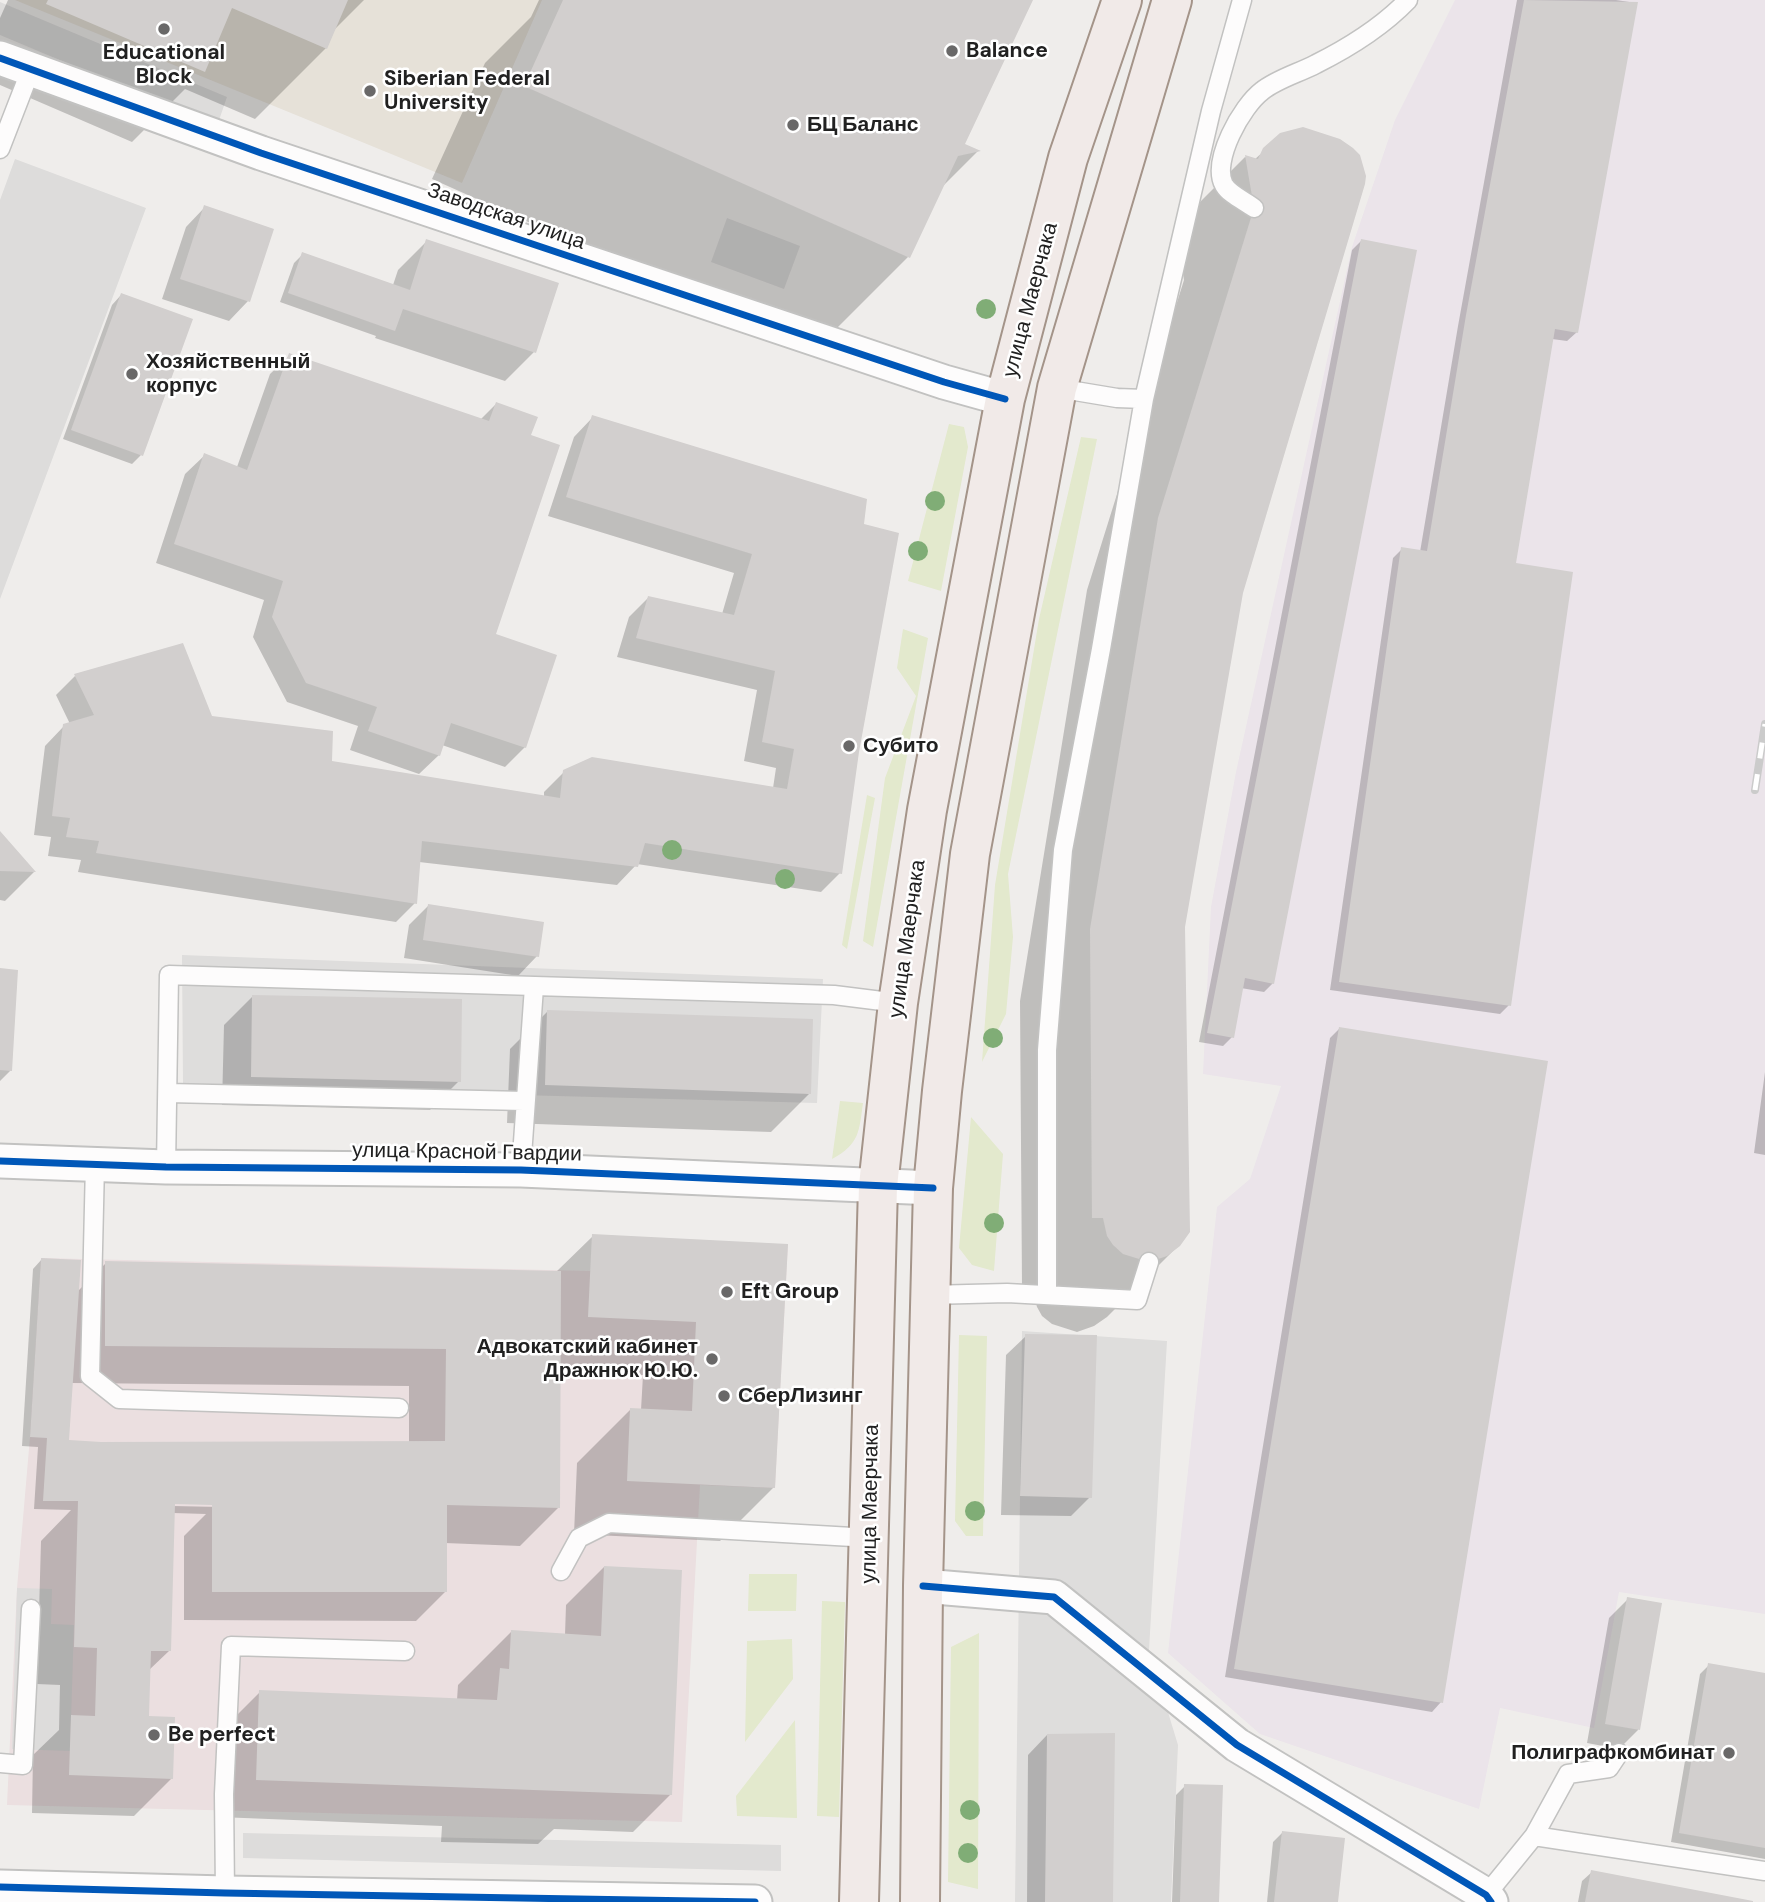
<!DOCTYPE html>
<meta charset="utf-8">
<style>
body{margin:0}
canvas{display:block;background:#efedeb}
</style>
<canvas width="1765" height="1902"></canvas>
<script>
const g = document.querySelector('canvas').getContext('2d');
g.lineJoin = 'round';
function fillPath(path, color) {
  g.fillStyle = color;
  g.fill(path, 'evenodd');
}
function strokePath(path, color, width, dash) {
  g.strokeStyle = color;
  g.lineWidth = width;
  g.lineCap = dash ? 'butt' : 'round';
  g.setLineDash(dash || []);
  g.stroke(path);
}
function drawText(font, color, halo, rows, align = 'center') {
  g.font = font + ' "DM Sans",sans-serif';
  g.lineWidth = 5;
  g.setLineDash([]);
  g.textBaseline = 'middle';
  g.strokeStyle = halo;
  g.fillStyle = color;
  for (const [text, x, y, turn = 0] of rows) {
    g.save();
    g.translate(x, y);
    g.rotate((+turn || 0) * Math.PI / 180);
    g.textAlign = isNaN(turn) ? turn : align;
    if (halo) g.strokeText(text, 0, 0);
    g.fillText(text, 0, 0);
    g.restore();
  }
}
fillPath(new Path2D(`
 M182 955 823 979 817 1103 183 1086Z
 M1022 1331 1167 1341 1149 1650 1178 1745 1171 1902H1015Z`), '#dedddc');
fillPath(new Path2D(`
 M788 1244 775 1488 700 1485 682 1822 7 1805 17 1588 30 1437 41 1258 590 1271Z`), '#ebdfe0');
fillPath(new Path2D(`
 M1455 0H1765V1614L1619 1592 1594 1728 1500 1708 1479 1809 1260 1734 1168 1653 1217 1207 1250 1179 1281 1086 1203 1074 1211 907 1236 772 1352 247 1395 120Z`), '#ebe4ea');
fillPath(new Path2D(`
 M15 0H542L462 183Z`), '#e6e1d8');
fillPath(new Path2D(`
 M949 424 964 427 968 447 941 591 908 581Z
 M1081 437 1097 439 1008 874 1013 937 1006 1014 982 1062 995 885 1039 619Z
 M903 629 928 638 873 947 863 941 885 778 916 696 897 668Z
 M867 795 875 798 847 949 842 945Z
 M840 1101 863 1103C859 1131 860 1144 832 1159Z
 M971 1117 1003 1154 994 1271 972 1265 959 1248Z
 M959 1335 987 1336 983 1536H966L955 1521Z
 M749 1574H797L796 1611H748Z
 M822 1601 845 1602 839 1817 817 1816Z
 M979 1633 978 1889 948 1882 951 1647Z
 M792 1639 793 1679 745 1742 747 1641Z
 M795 1720 797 1818 737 1816 736 1796Z`), '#e3e9cd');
fillPath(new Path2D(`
 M0 2 227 97 217 126 0 35Z
 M15 159 146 208 0 599V200Z
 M727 218 800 246 784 289 711 262Z
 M17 1588 52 1589 51 1624 74 1625 70 1751 12 1749Z
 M243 1833 781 1845V1871L243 1858Z`), '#dddcdb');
fillPath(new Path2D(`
 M8 0H364L333 31 326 48 255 119 185 89 132 142 0 85V18Z
 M539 0H1031L963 144 978 151 942 187 908 257 815 350 432 179 485 63 531 17Z
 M1517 0H1616L1636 3 1577 332 1567 341 1552 339 1514 565 1509 1005 1500 1014 1330 990 1393 558 1402 549 1420 552 1458 326Z
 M1265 150 1241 592 1183 927 1179 1245 1107 1317 1094 1326 1077 1332 1052 1324 1042 1316 1037 1307 1032 1289 1022 1288 1020 1001 1087 590 1184 280 1175 227 1245 157 1254 160Z
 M205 207 248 301 229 321 162 299 186 227Z
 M427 241 534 352 505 381 375 338 376 336 280 302 294 263 303 254 393 285 398 270Z
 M1361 241 1273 983 1264 992 1241 988 1232 1037 1223 1046 1199 1042 1352 250Z
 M121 295 141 455 132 464 63 439 112 305Z
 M290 355 480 420 496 404 529 437 493 635 525 747 505 767 442 745 439 755 419 774 350 750 358 726 287 702 253 637 264 600 156 563 185 474 205 455 237 467 270 374Z
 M593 417 862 526 857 752 840 873 821 892 637 864 617 885 419 862 415 903 396 922 78 872 81 860 48 856 51 837 34 835 45 746 64 726 70 724 56 695 75 676 211 717 330 762 544 797V792L564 772 773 788 776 768 744 761 757 690 617 657 629 617 648 598 722 614 734 573 548 516 574 437Z
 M0 834 34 872 5 901 0 900Z
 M428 906 537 956 518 976 404 958 409 925Z
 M0 970 11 1070 0 1081Z
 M253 996 459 1081 430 1110 222 1105 224 1025Z
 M548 1011 809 1094 771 1132 507 1123 510 1049Z
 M1339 1029 1441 1702 1432 1712 1225 1677 1330 1038Z
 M1765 1072V1155L1754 1153Z
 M593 1236 786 1246 774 1487 720 1541 574 1534 577 1463 631 1409 641 1410 643 1375 559 1371 558 1508 520 1546 445 1543V1592L416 1621 184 1620V1536L206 1514 173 1513 169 1651 148 1671 147 1718 172 1778 134 1816 32 1813 33 1755 59 1730 60 1685 37 1684 41 1541 71 1510 34 1509 38 1447 22 1446 33 1269 42 1259 77 1292 106 1263 556 1272ZM71 1383 409 1386V1443H101L68 1441ZM173 1503 221 1504V1507L173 1506Z
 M1026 1336 1090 1497 1071 1516 1001 1515 1006 1355Z
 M604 1567 671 1794 633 1832 554 1829 538 1844 441 1842 442 1826 219 1817 222 1730 260 1692 457 1700 458 1685 511 1632 565 1635 566 1605Z
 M1628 1599 1638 1730 1619 1749 1587 1743 1609 1618Z
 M1709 1665 1765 1674V1859L1671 1842 1700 1674Z
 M1047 1735 1111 1902H1027L1028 1755Z
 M1185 1786 1217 1902H1172L1176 1795Z
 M1282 1833 1337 1902H1267L1273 1842Z
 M1592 1872 1750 1902H1578L1582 1881Z`), '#0003');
fillPath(new Path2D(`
 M48 0H348L327 49 232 8 205 72 46 4Z
 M563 0H1033L965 144 981 151 958 156 910 258 524 86Z
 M1524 0 1638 2 1578 333 1555 329 1516 563 1573 572 1511 1006 1339 982 1401 547 1427 551 1466 315Z
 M1303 127 1340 139 1353 148 1360 155 1366 176 1365 184 1243 593 1185 927 1190 1232 1180 1246 1167 1256 1149 1262 1123 1254 1113 1245 1107 1236 1103 1218H1092L1090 929 1158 518 1254 208 1245 155 1258 159 1263 148 1280 133Z
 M204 205 274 229 250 302 180 279Z
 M426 239 559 283 536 353 403 309 395 331 288 293 302 252 410 290Z
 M1361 239 1417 250 1274 984 1245 978 1234 1038 1207 1033Z
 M121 293 193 319 143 456 71 430Z
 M289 353 489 421 496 402 538 417 531 435 560 445 496 634 557 655 526 748 451 723 440 756 368 731 377 707 306 683 272 617 283 581 174 544 204 453 247 470Z
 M592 415 867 499 864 524 899 533 859 752 842 874 645 843 638 867 422 841 417 904 96 853 99 841 66 837 70 818 52 816 63 724 94 715 74 674 183 643 212 716 333 731 332 761 560 798 563 770 592 757 787 789 794 749 762 742 775 671 636 638 648 596 734 615 752 554 566 497Z
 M0 831 36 872 0 871Z
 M428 904 544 922 539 957 423 940Z
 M0 968 18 970 12 1071 0 1070Z
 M252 995 462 999 461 1082 251 1077Z
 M547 1010 813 1019 811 1094 545 1085Z
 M1339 1027 1548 1061 1443 1703 1234 1669Z
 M592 1234 788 1244 775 1488 627 1481 630 1408 692 1411 696 1322 588 1317Z
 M41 1258 81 1260 69 1440 101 1442 445 1441 446 1349 105 1346V1261L561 1271 560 1508 447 1505V1592H212V1505L175 1504 171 1651H151L149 1716 175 1717 173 1779 69 1775 71 1715 95 1716 97 1648 74 1647 78 1501H43L47 1438 30 1437Z
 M1025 1334 1097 1335 1092 1498 1020 1496Z
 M604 1566 682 1570 672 1795 256 1780 259 1690 497 1700 500 1668 509 1669 511 1630 601 1636Z
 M1627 1597 1662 1603 1640 1730 1605 1724Z
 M1708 1663 1765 1673V1848L1679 1833Z
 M1115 1733 1113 1902H1045L1047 1734Z
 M1184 1784 1223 1785 1219 1902H1180Z
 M1282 1831 1345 1838 1338 1902H1274Z
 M1591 1870 1753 1901V1902H1585Z`), '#d2cfce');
const lane = new Path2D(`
 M0 149 31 69
 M1254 208C1245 201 1230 195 1224 185 1211 161 1242 106 1262 91 1277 79 1299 73 1316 64 1348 48 1383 26 1408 0
 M1057 388 1117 398 1144 399
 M168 1093 524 1101
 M95 1164 90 1376 119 1399 399 1408
 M166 1167 169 975 834 995 898 1003
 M521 1170 534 987
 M929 1295 1007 1293 1137 1300 1149 1262
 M1047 1295V1050L1063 850 1101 649 1144 399 1211 111 1242 0
 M561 1571 579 1538 609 1523 870 1538
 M0 1763 23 1765 31 1609
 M1534 1836 1765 1871
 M225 1893 224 1794 231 1646 405 1651
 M1486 1895 1534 1836 1568 1774 1609 1768 1619 1753`);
const street = new Path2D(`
 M0 58 261 153 944 382 1005 399
 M0 1161 166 1167 521 1170 933 1188
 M923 1586 1054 1597 1237 1745 1486 1895 1491 1902
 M0 1887 225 1893 755 1902`);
const primary = new Path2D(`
 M859 1902 878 1186 898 1003 927 810 1005 399 1068 158 1122 0
 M920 1902 923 1586 933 1188 942 1091 970 854 1057 388 1172 0`);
strokePath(lane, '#c2c2c1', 21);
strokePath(street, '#c2c2c1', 37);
strokePath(primary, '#a49489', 42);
strokePath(lane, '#fdfcfc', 18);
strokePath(street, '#fdfcfc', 33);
strokePath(primary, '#f1eae8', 38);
const rail = new Path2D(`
 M1755 790 1765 724`);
strokePath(rail, '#cbcbcb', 8);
strokePath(rail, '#fff', 5, [16]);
strokePath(new Path2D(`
 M0 58 261 153 944 382 1005 399
 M0 1161 166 1167 521 1170 933 1188
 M923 1586 1054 1597 1237 1745 1486 1895 1491 1902
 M0 1887 225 1893 755 1902`), '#0057b8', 7);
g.fillStyle = '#80ad76';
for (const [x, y] of [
 [986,309],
 [935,501],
 [918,551],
 [672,850],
 [785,879],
 [993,1038],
 [994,1223],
 [975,1511],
 [970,1810],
 [968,1853]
]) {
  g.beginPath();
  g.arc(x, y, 10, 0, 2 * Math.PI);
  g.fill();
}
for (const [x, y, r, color] of [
 [164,29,7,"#696868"],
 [952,51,7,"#696868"],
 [370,91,7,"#696868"],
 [793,125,7,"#696868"],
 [132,374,7,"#696868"],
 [849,746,7,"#696868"],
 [727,1292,7,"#696868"],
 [712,1359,7,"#696868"],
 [724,1396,7,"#696868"],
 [154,1735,7,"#696868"],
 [1729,1753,7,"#696868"]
]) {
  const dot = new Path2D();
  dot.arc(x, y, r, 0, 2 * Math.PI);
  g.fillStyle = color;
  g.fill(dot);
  strokePath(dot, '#fff', 2.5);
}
drawText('bold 21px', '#212121', '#fff', [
 ["Balance",966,51],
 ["Educational",164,53,"center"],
 ["Block",164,77,"center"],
 ["Siberian Federal",384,79],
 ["University",384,103],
 ["БЦ Баланс",807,125],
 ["Хозяйственный",146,362],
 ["корпус",146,386],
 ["Субито",863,746],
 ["Eft Group",741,1292],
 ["Адвокатский кабинет",698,1347,"right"],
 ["Дражнюк Ю.Ю.",698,1371,"right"],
 ["СберЛизинг",738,1396],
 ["Be perfect",168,1735],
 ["Полиграфкомбинат",1715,1753,"right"]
], 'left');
drawText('21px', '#212121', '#fff', [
 ["Заводская улица",506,217,19],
 ["улица Маерчака",1031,300,-75],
 ["улица Маерчака",908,939,-82],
 ["улица Красной Гвардии",467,1153,1],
 ["улица Маерчака",871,1504,-89]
]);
</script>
